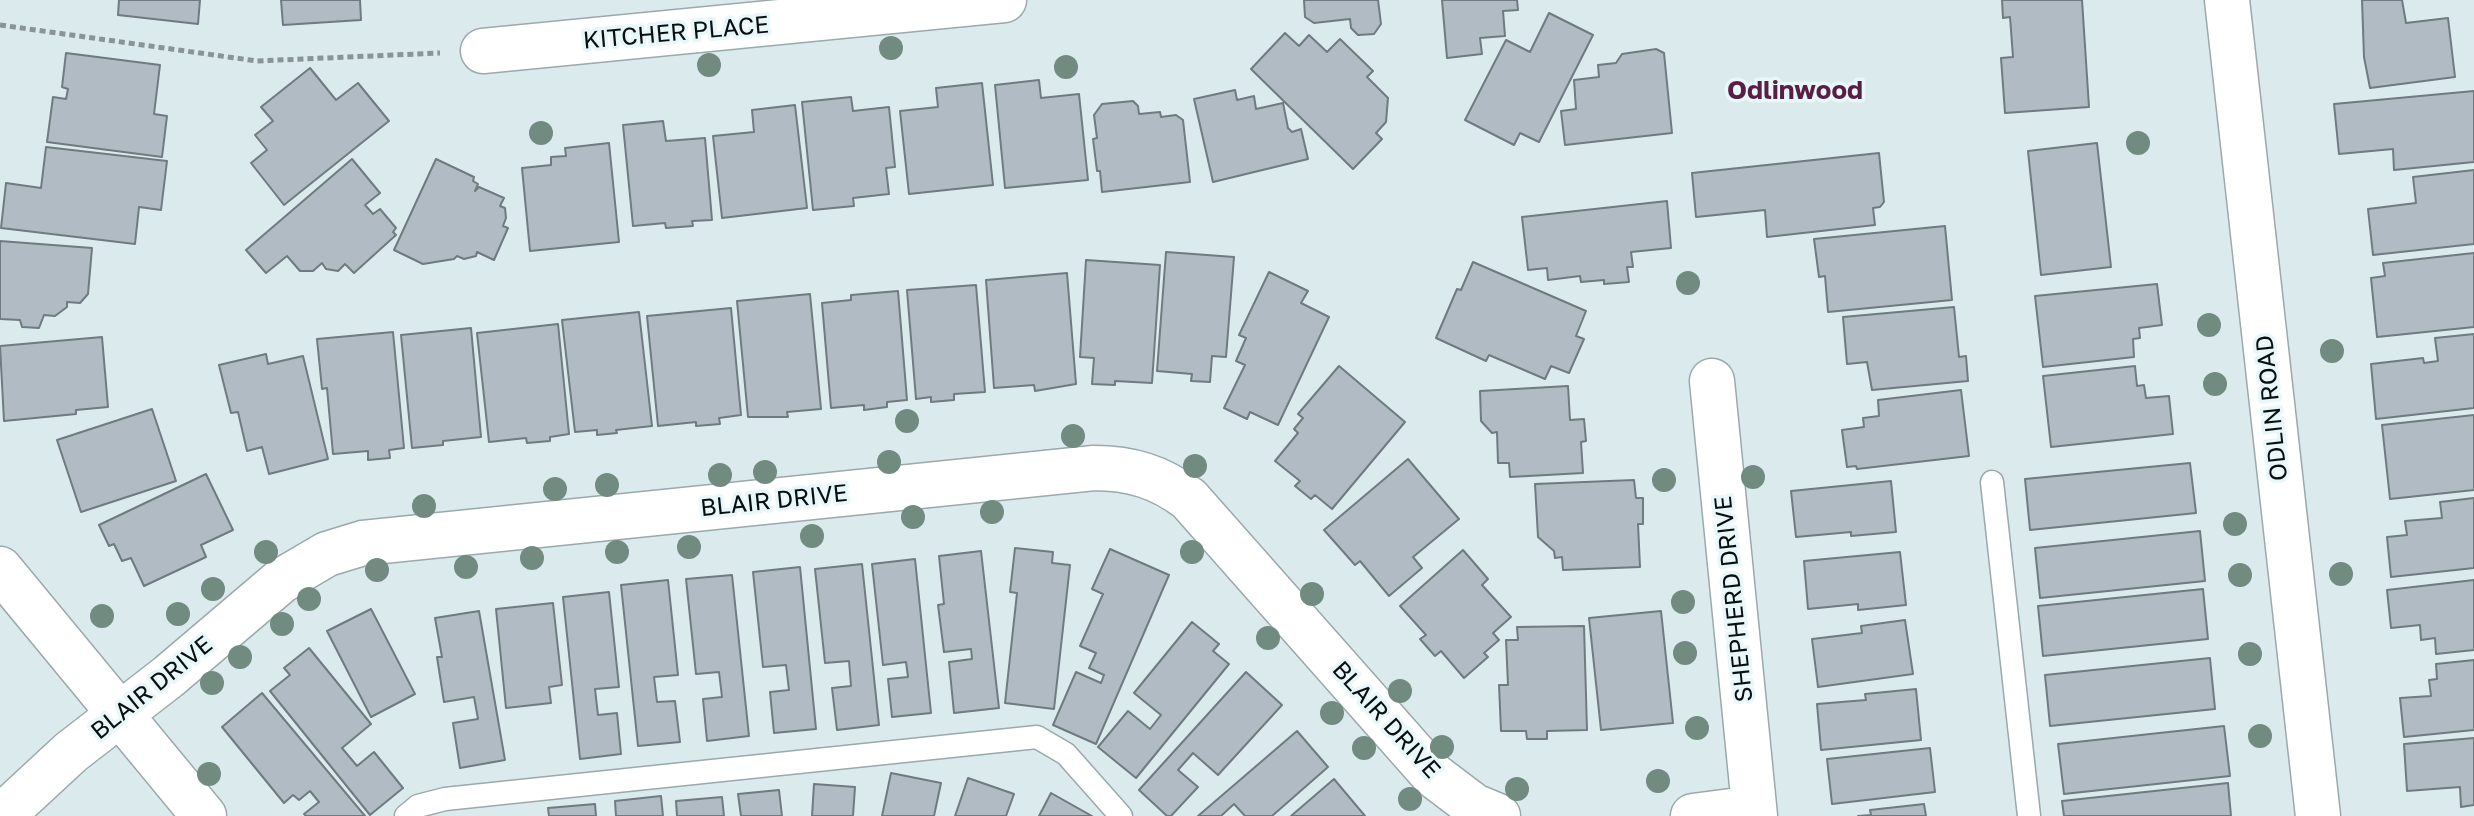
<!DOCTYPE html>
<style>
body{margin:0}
canvas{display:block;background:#dbeaec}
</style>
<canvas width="2474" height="816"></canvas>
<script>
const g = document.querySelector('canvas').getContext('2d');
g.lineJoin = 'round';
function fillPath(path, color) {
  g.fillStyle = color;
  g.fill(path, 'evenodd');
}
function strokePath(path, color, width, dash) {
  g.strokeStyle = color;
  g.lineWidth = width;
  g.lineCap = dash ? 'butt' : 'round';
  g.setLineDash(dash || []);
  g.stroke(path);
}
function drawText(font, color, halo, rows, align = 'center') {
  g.font = font + ' "Golos Text",sans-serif';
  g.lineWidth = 7;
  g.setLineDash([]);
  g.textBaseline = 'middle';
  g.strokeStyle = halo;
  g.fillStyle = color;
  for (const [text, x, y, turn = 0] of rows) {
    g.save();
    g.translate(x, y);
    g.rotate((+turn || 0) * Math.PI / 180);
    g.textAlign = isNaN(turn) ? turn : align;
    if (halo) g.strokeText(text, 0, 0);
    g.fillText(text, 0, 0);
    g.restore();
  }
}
const building = new Path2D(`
 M119 0H200L198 24 118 15Z
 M281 0H360L361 20 283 25Z
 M1304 0H1378L1381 24 1374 34 1358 35 1351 28 1350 19 1314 23 1305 17Z
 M1442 0H1517L1518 10 1503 11 1505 36 1480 38 1482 54 1447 58Z
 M2002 0H2082L2089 107 2005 113 2001 58 2013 57 2010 17 2003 18Z
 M2362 0H2402L2406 23 2448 18 2455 77 2370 88 2364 57Z
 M1549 13 1593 35 1539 142 1520 133 1514 145 1465 120 1506 40 1530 52Z
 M1285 33 1299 46 1309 35 1327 52 1340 39 1373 71 1367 77 1388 98 1386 122 1376 133 1382 139 1353 169 1251 69Z
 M1656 49 1664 53 1672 133 1565 145 1561 111 1576 109 1574 80 1599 77 1598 65 1616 63 1622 54Z
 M66 53 160 65 154 114 167 116 162 157 47 142 53 97 66 99 68 89 62 87Z
 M310 68 336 100 358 83 389 121 284 205 251 163 267 150 255 135 273 121 261 107Z
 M1039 80 1041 98 1079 94 1088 180 1005 188 995 85Z
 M982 83 993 185 909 194 900 111 938 107 936 88Z
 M1235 90 1237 100 1254 96 1256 109 1283 103 1288 128 1292 132 1301 129 1308 159 1213 182 1194 99Z
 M2474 91V162L2394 170 2393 149 2339 154 2334 104Z
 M851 97 853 111 889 107 895 167 886 168 889 194 853 198 854 206 813 210 802 102Z
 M1133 101 1138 106 1139 114 1160 112 1161 117 1176 115 1183 120 1190 182 1102 192 1100 171H1097L1093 139 1097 138 1094 115 1102 104Z
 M795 105 807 208 722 218 713 136 754 132 752 110Z
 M663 121 666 141 705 138 712 220 692 221 693 226 666 228 665 223 633 226 623 125Z
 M609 143 619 242 530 251 522 168 551 165V157L566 156 565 148Z
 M2097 143 2111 267 2041 275 2028 151Z
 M46 147 167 161 161 210 139 207 135 244 1 228 6 183 41 188Z
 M1879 153 1884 202 1880 207 1873 208 1875 225 1767 237 1765 210 1696 217 1692 173Z
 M352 159 380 193 365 205 373 214 380 209 396 228 393 232 396 235 354 273 345 264 338 271 326 269 322 263 313 271H300L287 256 266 273 246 250Z
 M436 159 474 177 473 181 478 184 475 191 479 187 504 198 500 206 505 208 506 218 503 226 508 228 494 260 477 252 476 256 464 259 457 256 454 259 423 264 394 250Z
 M2474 170V244L2373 255 2368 209 2416 203 2413 177Z
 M1667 201 1671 248 1631 252 1633 267H1627L1629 282 1604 284V280L1581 282 1580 276 1548 280 1547 268 1528 270 1522 217Z
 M1945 226 1952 300 1828 312 1825 276 1819 277 1814 239Z
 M0 241 92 248 88 294 80 303 67 302V307L55 316 44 315 39 328 22 327 20 320 0 319Z
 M1166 252 1234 257 1226 357 1212 356 1210 382 1191 381 1192 374 1157 371Z
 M2474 253V327L2377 337 2371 278 2385 276 2383 263Z
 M1086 260 1160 265 1152 383 1115 381V385L1092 384 1094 358 1080 357Z
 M1473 262 1586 311 1576 336 1584 339 1569 373 1551 366 1545 379 1489 355 1486 361 1436 338 1457 289 1461 290Z
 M1269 272 1308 291 1301 303 1329 317 1278 425 1250 412 1247 419 1224 408 1245 365 1236 361 1246 338 1239 335Z
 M1067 273 1076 384 1035 391 1034 385 994 388 986 280Z
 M2157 284 2162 325 2139 328 2140 338 2133 339 2134 357 2043 367 2035 296Z
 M976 285 985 392 954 394V400L931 402V397L916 399 907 290Z
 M898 291 907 400 887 402V407L864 410V405L831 408 822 303 851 300V295Z
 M810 294 821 409 787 412 788 417H748L737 301Z
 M1954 307 1959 357 1966 356 1968 381 1872 390 1867 362 1847 364 1843 317Z
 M731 308 741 415 719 418 720 424 696 426V422L658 426 647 316Z
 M639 312 652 426 616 430 617 433 597 435V430L575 432 562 320Z
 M558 324 569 434 550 437V441L527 443 526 438 489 442 477 333Z
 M471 328 481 437 443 441V445L412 448 401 335Z
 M393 332 404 448 389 450 390 458 368 460V451L333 454 327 388 322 389 317 339Z
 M2474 334V408L2376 419 2371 364 2423 358 2424 363 2438 361 2435 338Z
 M102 337 108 407 76 410V414L4 421 0 346Z
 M266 354 268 364 303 356 328 459 269 474 262 447 247 451 238 412 231 413 219 365Z
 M1339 366 1405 422 1332 509 1315 495 1311 499 1295 486 1300 481 1275 461 1298 433 1294 429 1303 418 1298 414Z
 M2135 366 2137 386 2144 385 2146 398 2169 396 2173 434 2051 447 2043 376Z
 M1568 386 1570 420 1584 419 1586 441 1581 442 1583 473 1510 477 1509 463H1498L1497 432 1492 433 1481 421 1480 391Z
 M1961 390 1969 456 1857 469 1856 466 1847 467 1842 430 1864 427 1863 418 1879 416 1878 400Z
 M152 409 176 481 81 512 57 440Z
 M2474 415V490L2390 499 2382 425Z
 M1408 459 1459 519 1413 557 1422 568 1389 596 1360 561 1355 565 1324 530Z
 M2190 463 2196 513 2030 530 2025 479Z
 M206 474 233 530 201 545 206 557 144 586 131 558 122 561 114 544 109 546 99 525Z
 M1634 480 1636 498H1643V524H1638L1640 567 1563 570 1562 557 1555 558 1554 551 1538 537 1535 484Z
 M1891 481 1896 532 1851 536V532L1796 537 1791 491Z
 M2474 498V568L2391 577 2387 537 2407 535 2405 521 2442 518 2440 502Z
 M2200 531 2205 581 2040 598 2035 548Z
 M1015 548 1053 552 1052 563 1070 565 1054 709 1005 703 1017 593 1010 592Z
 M1110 549 1169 575 1096 744 1053 725 1076 672 1101 683 1104 675 1089 668 1096 653 1080 646 1103 594 1092 589Z
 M1463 550 1488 579 1482 585 1511 617 1493 633 1499 640 1484 653 1488 657 1464 678 1441 651 1435 656 1420 639 1426 635 1400 606Z
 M981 551 999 708 954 713 949 662 972 659 971 649 944 652 938 605 944 604 939 556Z
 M1900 552 1906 605 1858 610V604L1808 609 1804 561Z
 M915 559 931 713 892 717 888 679 908 677 906 662 883 665 872 564Z
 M862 564 879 725 837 730 832 688 851 686 849 661 825 663 815 569Z
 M800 567 816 729 774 733 770 692 789 690 786 665 763 667 753 572Z
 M732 575 749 736 707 741 703 699 722 697 719 672 696 674 686 579Z
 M668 580 678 675 654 677 657 702 675 701 680 742 638 746 621 585Z
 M2474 580V650L2436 654 2435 638 2421 640 2420 625 2391 628 2387 590Z
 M2203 589 2208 639 2043 656 2038 606Z
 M609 592 619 687 595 689 598 715 617 713 621 754 580 759 563 597Z
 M553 603 562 685 549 687 551 703 506 708 496 609Z
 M371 609 415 694 371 717 327 631Z
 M479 611 505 760 460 768 453 723 478 719 474 697 444 702 437 657H442L435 618Z
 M1661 611 1673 723 1601 730 1589 618Z
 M1905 620 1913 674 1818 687 1812 639 1862 633 1861 626Z
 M1192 622 1219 644 1213 651 1229 664 1136 778 1098 747 1128 711 1150 729 1161 715 1134 693Z
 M1584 626 1587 730 1547 731V739H1527L1526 731H1501L1499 685H1508L1506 640H1518L1517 627Z
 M309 648 371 724 342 748 357 766 374 752 403 788 370 815 270 691 290 675 284 668Z
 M2210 658 2215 709 2050 726 2045 675Z
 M2474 660V730L2404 737 2400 698 2431 696 2429 680 2437 679 2436 664Z
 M1246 672 1282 705 1218 775 1193 753 1178 770 1198 787 1171 816H1167L1139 790Z
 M1916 689 1921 740 1821 750 1817 704 1866 700 1865 694Z
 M262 693 365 816H306L304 814 319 802 310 791 299 800 293 795 284 803 222 727Z
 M2224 726 2230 776 2064 794 2058 744Z
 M1297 731 1328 767 1272 816H1245L1234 804 1221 816H1198Z
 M2474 738V805L2461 807 2460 787 2407 791 2404 744Z
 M1930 748 1935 792 1832 804 1827 759Z
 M891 773 941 783 934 816H882Z
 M968 778 1014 794 1006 816H955Z
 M1334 779 1365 816H1291Z
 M2228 783 2231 816H2064L2062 801Z
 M814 784 855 787 853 816H812Z
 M779 790 782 816H741L738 794Z
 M1051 793 1092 816H1039Z
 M661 796 663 816H616L615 801Z
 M722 797 724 816H677L676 801Z
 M595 804 596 816H549L548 808Z
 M1924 804 1926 816H1858L1871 815 1870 810Z`);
fillPath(building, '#b0bbc3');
strokePath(building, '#6f7a81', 2);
const lane = new Path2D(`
 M1992 482 2029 816
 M406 816 418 806 445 799 1037 737 1066 754 1121 816`);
const street = new Path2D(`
 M2227 0 2318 816
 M483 51 1004 0
 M1712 381 1755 816
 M0 569 204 816
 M2 816 71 752 168 677 281 581 327 554 363 543 1094 468C1131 468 1160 477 1189 499L1433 775 1474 806 1498 816
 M1693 816 1754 808`);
strokePath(lane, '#9ba9ac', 25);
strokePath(street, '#9ba9ac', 47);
strokePath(new Path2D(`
 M0 25 257 61 440 53`), '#889495', 5, [6, 4]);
strokePath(lane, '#fff', 22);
strokePath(street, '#fff', 44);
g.fillStyle = '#718b81';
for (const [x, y] of [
 [891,48],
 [709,65],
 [1066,67],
 [541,133],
 [2138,143],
 [1688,283],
 [2209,325],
 [2332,351],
 [2215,384],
 [907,421],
 [1073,436],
 [889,462],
 [1195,466],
 [765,472],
 [720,475],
 [1753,477],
 [1664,480],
 [607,485],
 [555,489],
 [424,506],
 [992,512],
 [913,517],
 [2235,524],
 [812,536],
 [689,547],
 [266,552],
 [617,552],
 [1192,552],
 [532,558],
 [466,567],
 [377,570],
 [2341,574],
 [2240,575],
 [213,589],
 [1312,594],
 [309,599],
 [1683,602],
 [178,614],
 [102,616],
 [282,624],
 [1268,638],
 [1685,653],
 [2250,654],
 [240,657],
 [212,683],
 [1400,691],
 [1332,713],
 [1697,728],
 [2260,736],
 [1442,747],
 [1364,748],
 [209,774],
 [1658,781],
 [1517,789],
 [1410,799]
]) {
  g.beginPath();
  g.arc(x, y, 12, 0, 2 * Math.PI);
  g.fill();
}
drawText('24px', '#090e0f', '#e8f7fa', [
 ["KITCHER PLACE",676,33,-5],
 ["ODLIN ROAD",2272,408,-96],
 ["BLAIR DRIVE",774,501,-6],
 ["SHEPHERD DRIVE",1734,599,-96],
 ["BLAIR DRIVE",152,688,-39],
 ["BLAIR DRIVE",1386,720,48]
]);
drawText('bold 26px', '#591e46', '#e8f7fa', [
 ["Odlinwood",1795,91]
]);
</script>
